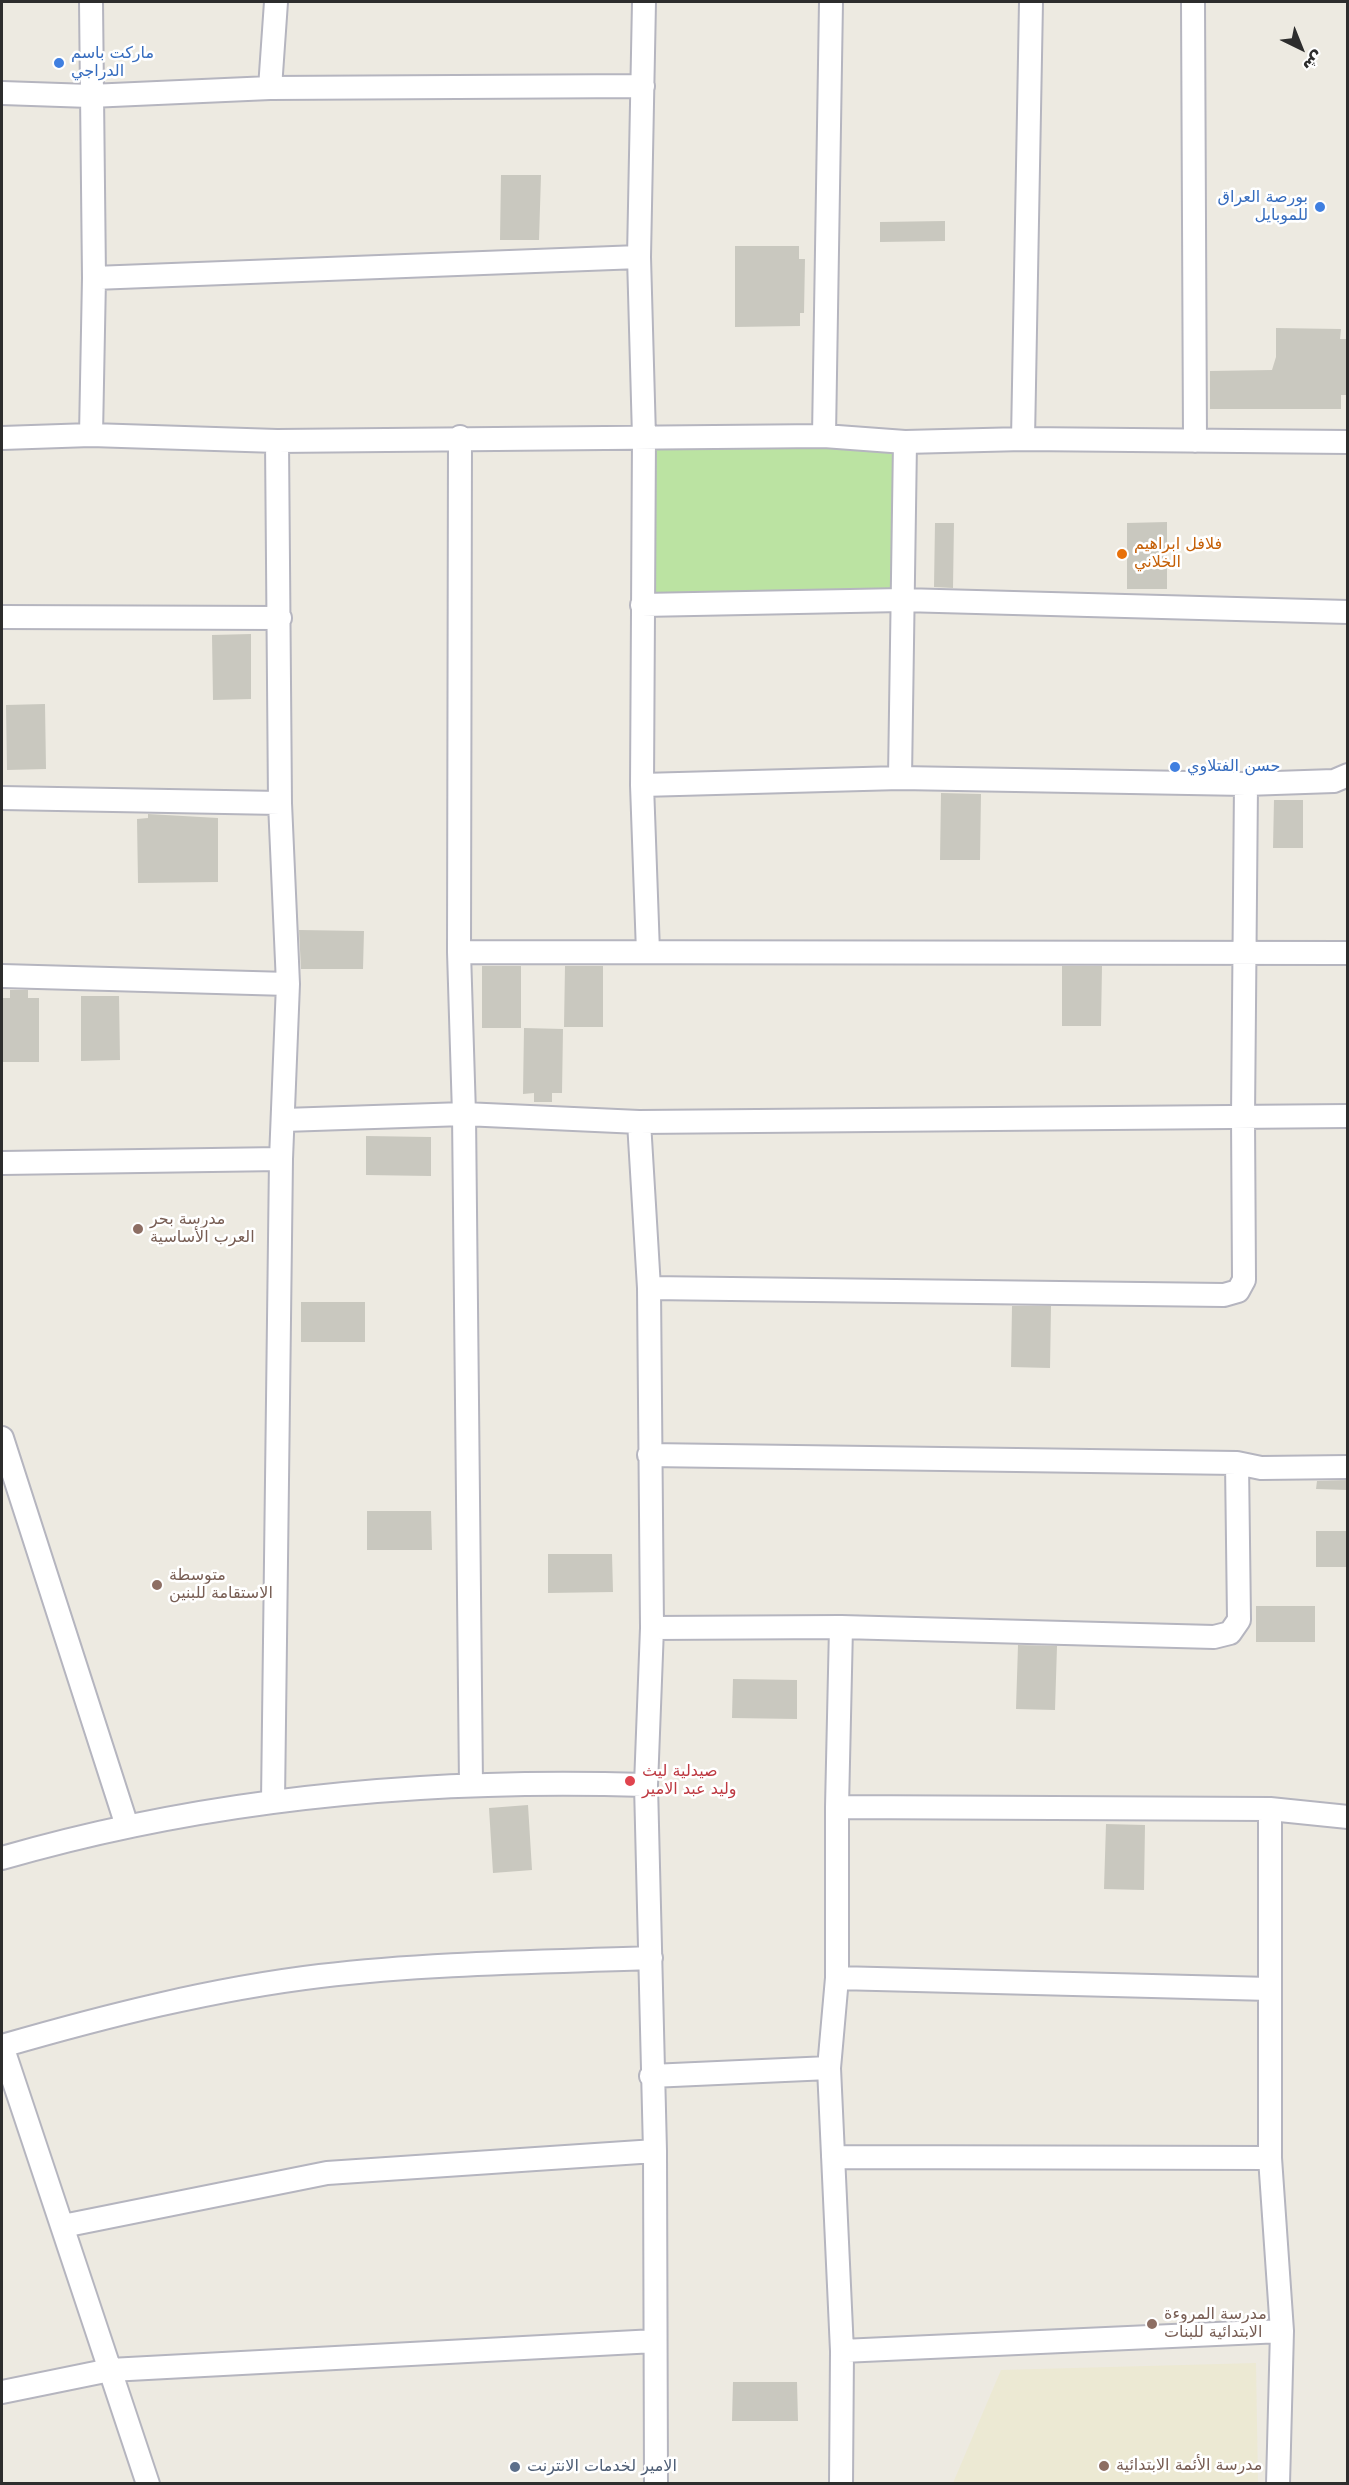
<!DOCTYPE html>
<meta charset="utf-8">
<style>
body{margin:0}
#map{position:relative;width:1349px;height:2485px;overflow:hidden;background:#edeae1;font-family:"DejaVu Sans","Noto Sans Arabic",sans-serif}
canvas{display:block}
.frame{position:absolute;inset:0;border:3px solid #2d2d2d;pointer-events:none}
.north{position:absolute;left:1271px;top:18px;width:60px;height:60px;-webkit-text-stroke:4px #fff;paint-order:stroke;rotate:137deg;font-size:16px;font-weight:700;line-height:24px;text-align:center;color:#2d2d2d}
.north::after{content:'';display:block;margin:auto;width:21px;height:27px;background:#2d2d2d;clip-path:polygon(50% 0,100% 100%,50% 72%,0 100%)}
</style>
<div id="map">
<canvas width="1349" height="2485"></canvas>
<div class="frame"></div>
<div class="north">ش</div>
</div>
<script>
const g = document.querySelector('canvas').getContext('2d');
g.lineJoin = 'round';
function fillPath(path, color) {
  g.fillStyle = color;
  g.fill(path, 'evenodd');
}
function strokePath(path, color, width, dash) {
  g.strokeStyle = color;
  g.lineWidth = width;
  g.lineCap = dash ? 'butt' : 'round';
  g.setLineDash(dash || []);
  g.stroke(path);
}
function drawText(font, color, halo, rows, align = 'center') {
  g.font = font + ' "DejaVu Sans","Noto Sans Arabic",sans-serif';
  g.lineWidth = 5;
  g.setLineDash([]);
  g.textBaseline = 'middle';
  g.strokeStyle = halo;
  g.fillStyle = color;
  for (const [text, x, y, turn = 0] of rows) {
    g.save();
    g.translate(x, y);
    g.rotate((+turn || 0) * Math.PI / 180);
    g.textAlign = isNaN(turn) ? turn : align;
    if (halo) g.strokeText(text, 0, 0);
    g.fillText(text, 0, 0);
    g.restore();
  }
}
fillPath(new Path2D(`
 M1256 2363 1258 2483H953L1001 2370Z`), '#ece9d3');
fillPath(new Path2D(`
 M644 437 905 442 902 600 642 605Z`), '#bbe3a2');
fillPath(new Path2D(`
 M501 175H541L539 240H500Z
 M945 221V241L880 242V222Z
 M735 246H799V259H805L804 313H800V326L735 327Z
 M1276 328 1341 329 1340 339H1347V395H1341V409H1210V371L1272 370 1276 357Z
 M1167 522V589H1127V523Z
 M935 523H954L953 588 934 587Z
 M251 634V699L213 700 212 635Z
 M45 704 46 769 7 770 6 705Z
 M941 793 981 794 980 860H940Z
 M1274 800H1303V848H1273Z
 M148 814 218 818V882L138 883 137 819 148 818Z
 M299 930 364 931 363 969H301Z
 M482 966H521V1028H482Z
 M565 966H603V1027H564Z
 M1062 966H1102L1101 1026H1062Z
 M10 990H28V998H39V1062H2V998H10Z
 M81 996H119L120 1060 81 1061Z
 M524 1028 563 1029 562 1093H552V1102H534V1093L523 1094Z
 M366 1136 431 1137V1176L366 1175Z
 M301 1302H365V1342H301Z
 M1012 1306H1051L1050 1368 1011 1367Z
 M1347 1480V1490L1316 1489 1317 1481Z
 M367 1511H431L432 1550H367Z
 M1316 1531H1347V1567H1316Z
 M548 1554H612L613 1592 548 1593Z
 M1256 1606H1315V1642H1256Z
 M1018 1645 1057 1646 1055 1710 1016 1709Z
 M733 1679 797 1680V1719L732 1718Z
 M528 1805 532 1870 493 1873 489 1808Z
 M1106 1824 1145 1825 1144 1890 1104 1889Z
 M733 2382H797L798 2421H732Z`), '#c9c8bf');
const minor = new Path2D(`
 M91 2 94 278 91 435
 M644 2 639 257 644 437 642 785 648 952
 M1193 2 1195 441
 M270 88 276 2
 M2 93 90 96 270 88 643 86
 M94 278 639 257
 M824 436 831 2
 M460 437 459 952 464 1114 471 1784
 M2 438 91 435 277 441 824 436 905 442 1023 439 1348 442
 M1023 439 1031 2
 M642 605 902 600 1348 612
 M2 617 280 618
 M900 778 905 442
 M642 785 900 778 1246 784 1334 781 1348 775
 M2 798 280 803
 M459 952 1348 953
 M2 976 288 984
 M284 1120 464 1114 639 1122 1348 1116
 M639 1122 649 1288 652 1628 646 1785 655 2151 656 2484
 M2 1163 281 1159
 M649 1288 1224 1295 1238 1291 1244 1280 1243 1117 1246 784
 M2 1438 127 1826
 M649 1455 1237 1463 1261 1468 1348 1467
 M841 1627 837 1807V1978L829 2068 842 2351 841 2484
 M652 1628 841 1627 1214 1637 1230 1633 1239 1620 1237 1463
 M273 1801 281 1159 288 984 280 803 277 441
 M837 1807 1270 1809 1348 1817
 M1270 1809V2158L1282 2331 1278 2484
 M2 1858C212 1797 428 1778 646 1785
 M837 1978 1270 1989
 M2 2046C106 2016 212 1989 320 1976 430 1963 541 1962 651 1958
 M2 2046 148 2484
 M651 2076 829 2068
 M833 2157 1270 2158
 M63 2226 327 2173 655 2151
 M842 2351 1282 2331
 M2 2392 110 2370 655 2341`);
strokePath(minor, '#b5b5bf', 26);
strokePath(minor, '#fff', 22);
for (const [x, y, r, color] of [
 [59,63,6,"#3f7fe0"],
 [1320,207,6,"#3f7fe0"],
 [1122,554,6,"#e8710a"],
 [1175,767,6,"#3f7fe0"],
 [138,1229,6,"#8d6e63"],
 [157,1585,6,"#8d6e63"],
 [630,1781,6,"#e0444e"],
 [1152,2324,6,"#8d6e63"],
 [1104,2466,6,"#8d6e63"],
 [515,2467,6,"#5c6f8a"]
]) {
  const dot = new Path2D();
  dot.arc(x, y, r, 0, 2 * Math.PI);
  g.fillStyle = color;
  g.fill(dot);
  strokePath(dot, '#fff', 2);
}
drawText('16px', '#366cbe', '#fff', [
 ["ماركت باسم",71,54],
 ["الدراجي",71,72],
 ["بورصة العراق",1308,198,"right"],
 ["للموبايل",1308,216,"right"],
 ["حسن الفتلاوي",1187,767]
], 'left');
drawText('16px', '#c56008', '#fff', [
 ["فلافل ابراهيم",1134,545],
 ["الخلاني",1134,563]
], 'left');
drawText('16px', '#785e54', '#fff', [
 ["مدرسة بحر",150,1220],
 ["العرب الأساسية",150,1238],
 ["متوسطة",169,1576],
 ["الاستقامة للبنين",169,1594],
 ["مدرسة المروءة",1164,2315],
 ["الابتدائية للبنات",1164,2333],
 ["مدرسة الأئمة الابتدائية",1116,2466]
], 'left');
drawText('16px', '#be3a42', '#fff', [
 ["صيدلية ليث",642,1772],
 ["وليد عبد الامير",642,1790]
], 'left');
drawText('16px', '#4e5e75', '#fff', [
 ["الامير لخدمات الانترنت",527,2467]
], 'left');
</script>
